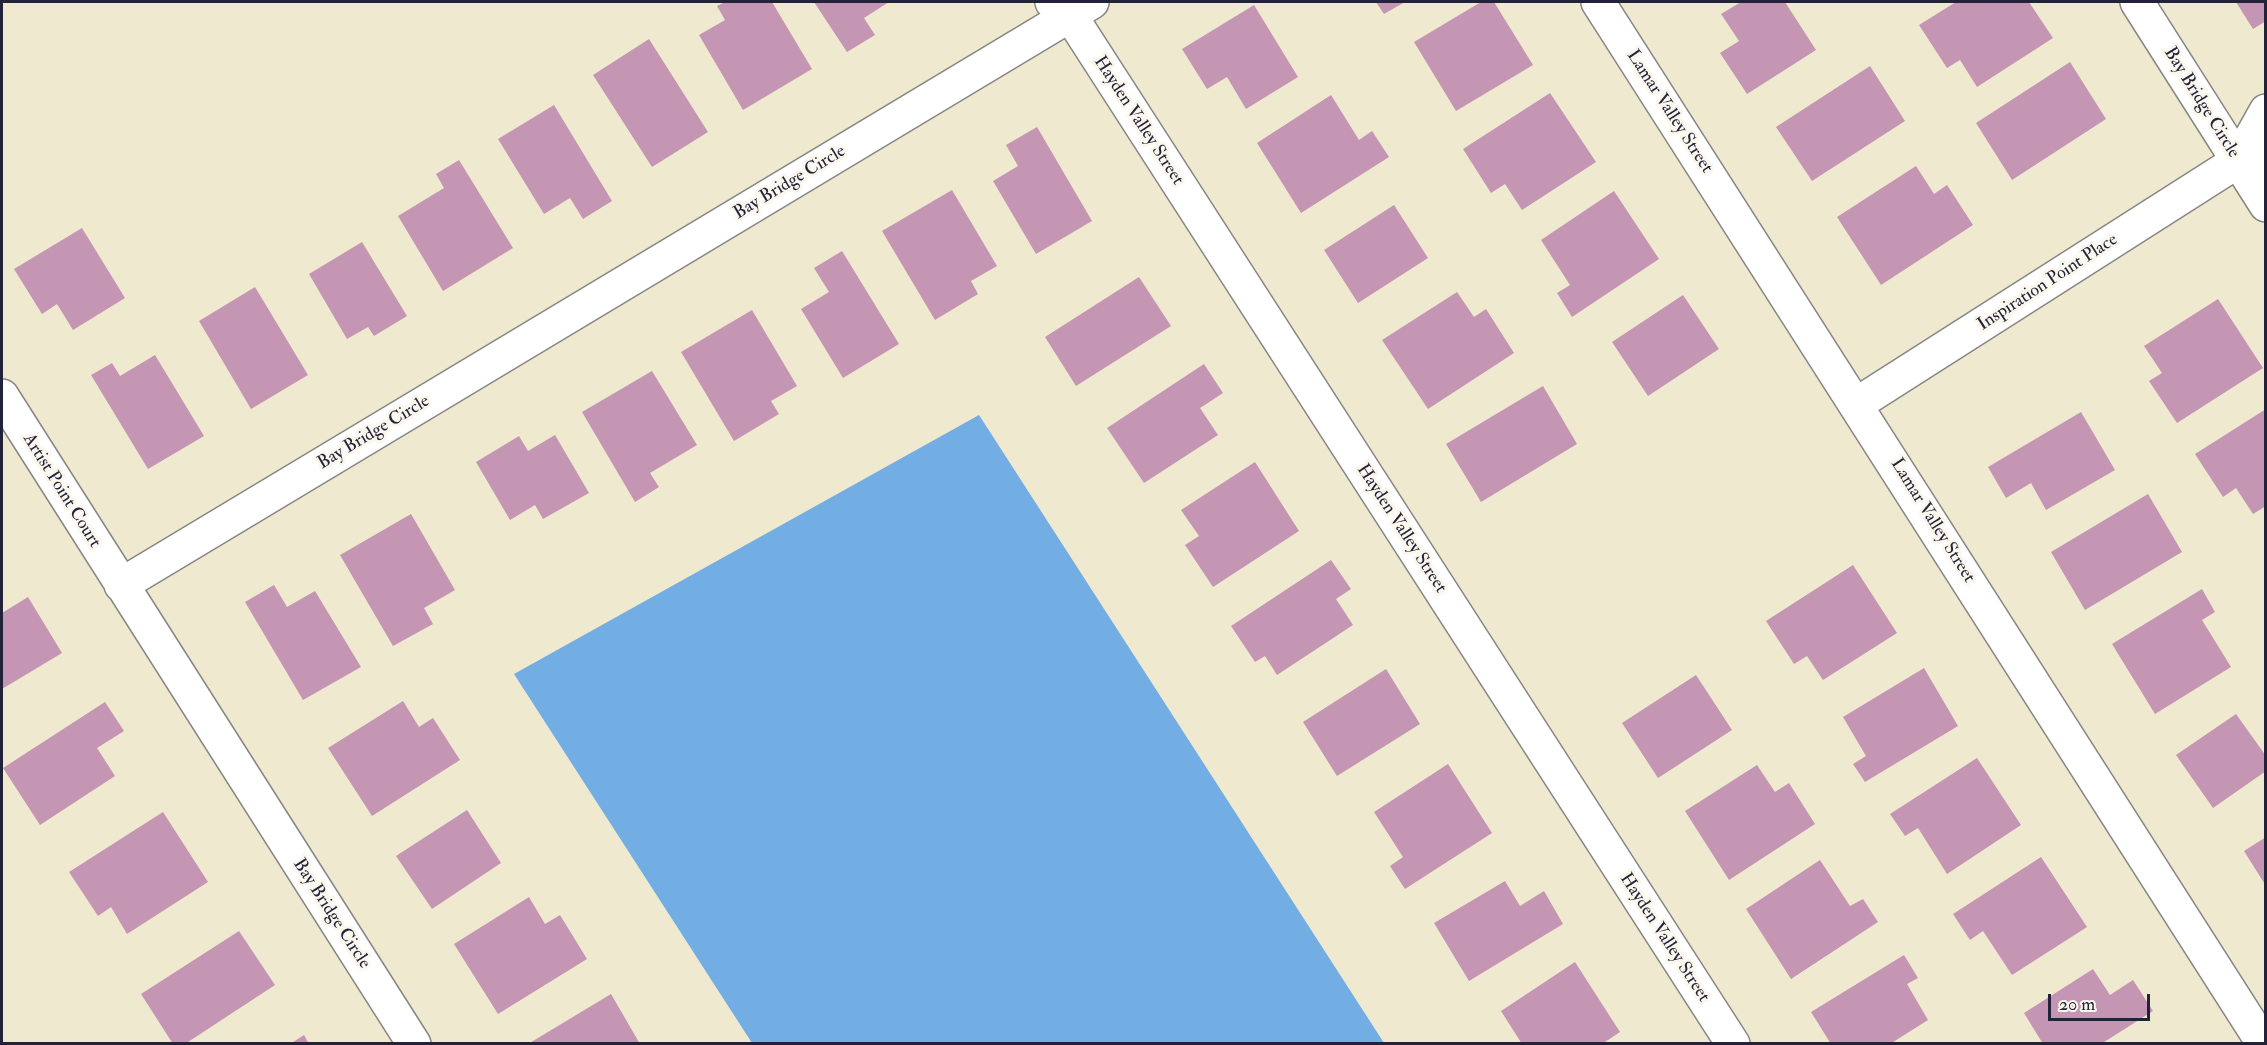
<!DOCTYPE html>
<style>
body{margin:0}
#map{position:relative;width:2267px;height:1045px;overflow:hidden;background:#efe9cf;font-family:"IM FELL Double Pica",serif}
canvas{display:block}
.frame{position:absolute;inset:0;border:3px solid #22223b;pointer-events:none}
.scale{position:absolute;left:2048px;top:994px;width:102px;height:27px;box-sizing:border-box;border:3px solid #22223b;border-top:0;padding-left:8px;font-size:18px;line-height:21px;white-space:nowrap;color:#22223b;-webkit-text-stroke:4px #fbf7ec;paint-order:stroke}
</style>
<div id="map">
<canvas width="2267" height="1045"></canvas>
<div class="frame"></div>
<div class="scale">20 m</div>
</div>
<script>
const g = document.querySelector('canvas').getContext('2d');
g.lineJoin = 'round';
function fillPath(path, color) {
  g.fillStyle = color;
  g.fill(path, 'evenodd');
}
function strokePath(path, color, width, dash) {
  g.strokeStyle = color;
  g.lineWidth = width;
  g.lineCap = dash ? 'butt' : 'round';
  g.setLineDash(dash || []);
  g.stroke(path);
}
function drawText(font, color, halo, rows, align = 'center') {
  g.font = font + ' "IM FELL Double Pica",serif';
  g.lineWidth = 6;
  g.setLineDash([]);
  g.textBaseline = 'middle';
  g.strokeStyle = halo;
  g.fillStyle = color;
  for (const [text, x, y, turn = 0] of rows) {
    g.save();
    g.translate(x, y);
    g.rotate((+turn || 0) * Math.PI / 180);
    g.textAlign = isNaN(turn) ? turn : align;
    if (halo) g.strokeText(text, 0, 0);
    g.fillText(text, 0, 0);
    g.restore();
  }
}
fillPath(new Path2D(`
 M979 415 1384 1043H752L514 674Z`), '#72ade3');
fillPath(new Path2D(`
 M725 2H772L812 69 743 110 699 35 725 20 717 6Z
 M814 2H889L864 18 875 35 847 52Z
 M1376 2H1405L1384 14Z
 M1481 2H1494L1533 65 1456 111 1414 42Z
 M1741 2H1785L1816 50 1747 94 1720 53 1739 41 1721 14Z
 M1956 2H2029L2053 38 1977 87 1960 60 1947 68 1919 25Z
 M2236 2H2266V21L2253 29Z
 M1254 5 1298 77 1246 109 1227 77 1207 89 1182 49Z
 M649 39 708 132 652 167 593 75Z
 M2070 62 2106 119 2012 180 1976 123Z
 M1870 66 1905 121 1812 181 1776 127Z
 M1550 93 1596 162 1522 210 1505 184 1491 193 1463 149Z
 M1331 95 1359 140 1372 131 1389 157 1301 213 1257 143Z
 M554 105 612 201 583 219 570 198 544 214 498 139Z
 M1037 127 1092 221 1036 254 993 181 1018 166 1006 145Z
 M459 160 513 248 443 291 398 216 444 188 436 174Z
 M1916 166 1934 194 1947 185 1973 225 1881 285 1837 217Z
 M952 190 997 266 971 281 978 294 935 320 882 231Z
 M1614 191 1659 259 1572 317 1557 293 1570 285 1541 240Z
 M1394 205 1428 258 1358 303 1324 250Z
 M82 228 125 298 73 330 57 304 42 314 14 269Z
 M362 242 407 316 374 336 368 327 347 339 309 274Z
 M842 251 899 344 843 378 801 309 829 292 814 268Z
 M1139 277 1171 326 1076 386 1045 337Z
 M255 287 308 375 251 409 199 321Z
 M1457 292 1474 317 1486 309 1514 353 1428 409 1382 340Z
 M1683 295 1719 349 1648 396 1612 342Z
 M2218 299 2263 368 2177 423 2149 381 2162 373 2144 346Z
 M752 310 797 386 771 401 779 414 734 441 681 352Z
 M155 355 204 436 148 469 91 375 112 363 120 376Z
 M1204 364 1223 393 1200 408 1218 435 1144 483 1107 428Z
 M652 371 697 445 650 473 659 487 635 502 582 412Z
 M1543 386 1577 444 1481 502 1446 444Z
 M2266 409V506L2253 514 2236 488 2223 497 2195 454Z
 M2081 412 2115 470 2046 510 2031 483 2006 498 1988 467Z
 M555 435 589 493 543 519 535 505 510 520 476 462 519 436 528 451Z
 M1255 462 1299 531 1213 587 1185 545 1199 536 1181 510Z
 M2148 494 2182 552 2085 610 2051 552Z
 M411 514 455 590 424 608 433 624 393 646 340 555Z
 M1331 560 1351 589 1336 599 1353 625 1277 675 1265 656 1255 662 1231 626Z
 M1853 565 1897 633 1823 680 1807 656 1794 664 1766 621Z
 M274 585 287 607 315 591 361 667 303 700 245 602Z
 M2202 589 2215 612 2202 620 2231 667 2155 714 2112 644Z
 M28 597 62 653 2 689V613Z
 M1924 668 1958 726 1865 782 1853 764 1866 756 1843 717Z
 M1386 669 1420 724 1337 776 1303 722Z
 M1696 675 1732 730 1658 778 1622 723Z
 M403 701 419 727 433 718 460 760 372 816 328 748Z
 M105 702 124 731 97 748 115 776 40 825 3 768Z
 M2236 714 2266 756V771L2213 808 2176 755Z
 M1977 758 2021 825 1947 874 1918 828 1905 836 1890 814Z
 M1448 764 1492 833 1405 889 1390 866 1403 857 1374 812Z
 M1757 765 1775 792 1789 783 1815 824 1729 880 1685 811Z
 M467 810 501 863 432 909 396 856Z
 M163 812 208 882 127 934 111 907 98 916 69 872Z
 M2266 837V886L2244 851Z
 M2041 857 2087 927 2012 975 1983 931 1970 940 1953 914Z
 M1820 860 1850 906 1863 899 1878 922 1791 979 1746 909Z
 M1505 881 1520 906 1544 891 1563 924 1469 981 1434 923Z
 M529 897 545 924 560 915 587 959 498 1014 454 944Z
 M239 931 275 985 185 1044H173L141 994Z
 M1904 955 1918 978 1907 984 1928 1020 1890 1044H1831L1811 1012Z
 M1575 962 1620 1032 1602 1044H1522L1501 1011Z
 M2093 969 2110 995 2133 980 2153 1011 2101 1044H2043L2024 1013Z
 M611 994 640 1044H528Z
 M304 1035 309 1044H290Z`), '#c595b4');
const minor = new Path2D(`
 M1052 2 1070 15 1733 1044
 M1598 2 2263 1043
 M2137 2 2266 205
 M2238 161 2266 111
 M2 396 414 1044
 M1857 404 2238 161 2266 157
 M121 585 1092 2`);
strokePath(minor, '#888685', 36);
strokePath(minor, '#fff', 33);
drawText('18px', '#22223b', '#fbf7ec', [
 ["Bay Bridge Circle",2201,103,58],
 ["Lamar Valley Street",1669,112,57],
 ["Hayden Valley Street",1138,121,57],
 ["Bay Bridge Circle",790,183,-31],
 ["Inspiration Point Place",2048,283,-33],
 ["Bay Bridge Circle",374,433,-31],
 ["Artist Point Court",61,491,58],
 ["Lamar Valley Street",1932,521,58],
 ["Hayden Valley Street",1401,529,57],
 ["Bay Bridge Circle",331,914,57],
 ["Hayden Valley Street",1664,938,57]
]);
</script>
